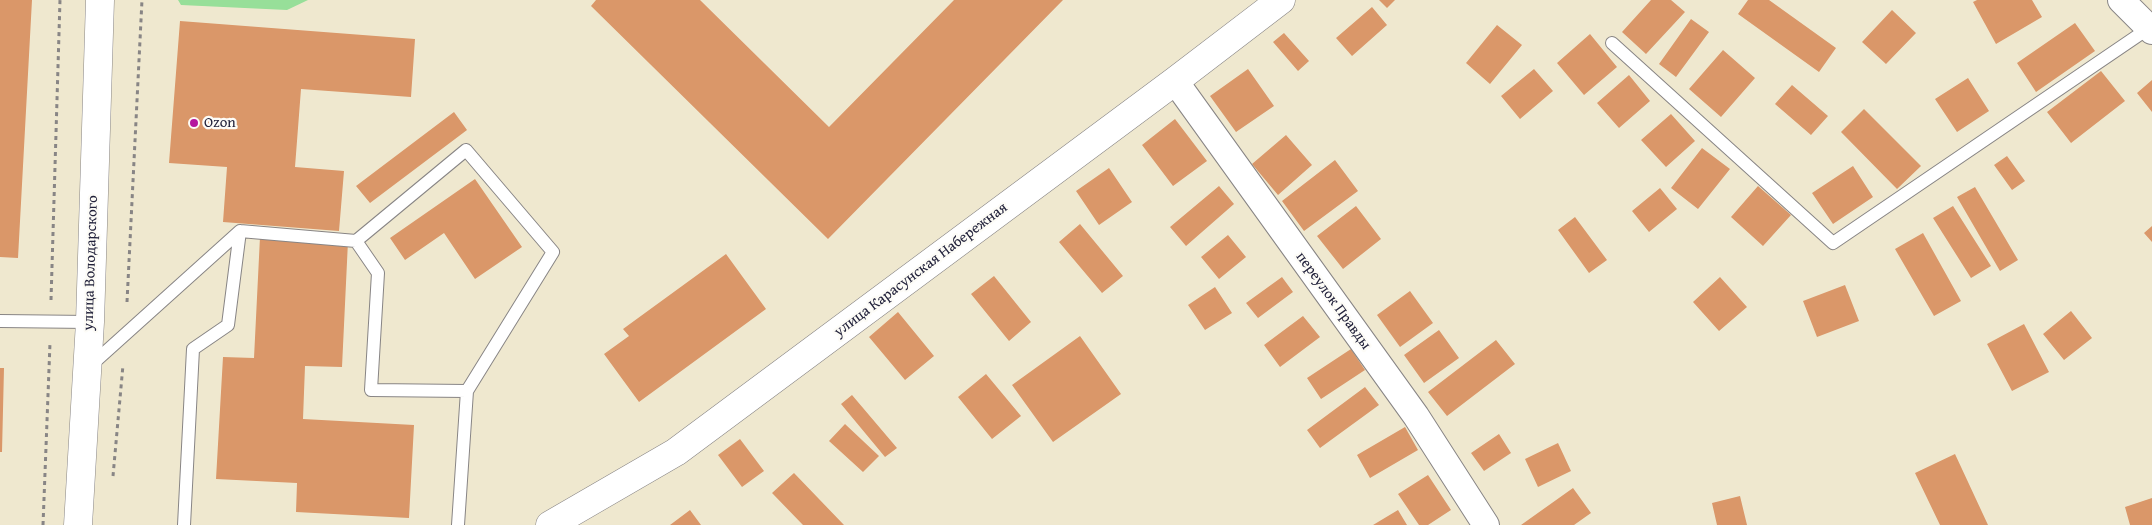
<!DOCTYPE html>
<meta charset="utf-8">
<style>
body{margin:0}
canvas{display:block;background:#efe8cf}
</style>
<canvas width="2152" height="525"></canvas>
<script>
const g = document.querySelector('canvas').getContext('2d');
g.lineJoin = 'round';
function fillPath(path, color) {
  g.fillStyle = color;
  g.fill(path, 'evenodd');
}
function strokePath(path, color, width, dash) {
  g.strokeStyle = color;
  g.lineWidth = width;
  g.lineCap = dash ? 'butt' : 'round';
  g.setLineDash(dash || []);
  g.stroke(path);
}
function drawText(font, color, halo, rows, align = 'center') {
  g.font = font + ' "Gentium Book Plus",serif';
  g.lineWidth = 4.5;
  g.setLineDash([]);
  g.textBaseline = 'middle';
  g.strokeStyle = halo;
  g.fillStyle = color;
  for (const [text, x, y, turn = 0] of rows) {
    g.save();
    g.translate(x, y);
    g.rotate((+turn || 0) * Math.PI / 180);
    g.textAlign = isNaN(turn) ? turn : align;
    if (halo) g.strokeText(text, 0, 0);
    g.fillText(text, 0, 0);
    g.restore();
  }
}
fillPath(new Path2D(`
 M178 0H308L287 10 181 5Z`), '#97df99');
fillPath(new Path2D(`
 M0 0H32L18 258 0 257Z
 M596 0H700L829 127 954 0H1063L828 239 591 6Z
 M1379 0H1395L1387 8Z
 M1651 0H1671L1685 12 1646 54 1622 32Z
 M1748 0H1769L1836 48 1819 72 1738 14Z
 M1977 0H2032L2042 17 1996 44 1973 2Z
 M1372 7 1387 25 1352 56 1336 38Z
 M1892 10 1916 33 1886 64 1862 42Z
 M1691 19 1709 32 1676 77 1659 64Z
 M180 21 415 39 411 97 301 89 295 167 344 171 339 231 223 222 227 167 169 163Z
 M2075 23 2095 51 2036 92 2017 63Z
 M1497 25 1522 45 1490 84 1466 63Z
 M1284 33 1309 61 1298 71 1273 42Z
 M1590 34 1617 67 1584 95 1557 63Z
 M1723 50 1755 78 1721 117 1689 89Z
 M1248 69 1274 106 1236 132 1210 96Z
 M1534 69 1553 91 1520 119 1501 96Z
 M2101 71 2125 101 2071 143 2047 112Z
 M1629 75 1650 101 1619 128 1597 103Z
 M1968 78 1989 111 1957 132 1935 99Z
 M2152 80V112L2137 93Z
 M1792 85 1828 116 1811 135 1775 104Z
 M1864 109 1921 166 1897 189 1841 132Z
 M454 112 467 130 370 203 356 186Z
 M1671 114 1695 141 1666 167 1641 140Z
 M1175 119 1207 161 1173 186 1142 145Z
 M1286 135 1312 165 1278 195 1252 164Z
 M1702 148 1730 169 1698 209 1671 188Z
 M2007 156 2025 181 2012 190 1994 165Z
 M1335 160 1358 191 1304 231 1282 201Z
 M1853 166 1873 197 1833 224 1812 193Z
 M1109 168 1132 202 1099 225 1076 191Z
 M475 179 522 247 475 279 444 233 405 260 390 238Z
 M1219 186 1234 204 1186 246 1170 227Z
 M1758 186 1791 215 1763 246 1731 217Z
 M1975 187 2018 260 2000 271 1957 197Z
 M1660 188 1677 209 1649 232 1632 211Z
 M1356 206 1381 239 1343 269 1317 236Z
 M1953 206 1991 266 1971 278 1933 218Z
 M1575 217 1607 260 1589 273 1558 230Z
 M1080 224 1123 276 1102 293 1059 242Z
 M2152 226V242L2144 233Z
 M1923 233 1961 301 1934 316 1895 249Z
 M1228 235 1246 257 1219 279 1201 257Z
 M260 237 348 241 342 367 305 366 303 419 414 425 409 518 296 512 297 483 216 479 223 357 254 358Z
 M726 254 766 309 639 402 604 354 629 336 623 329Z
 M994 276 1031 322 1009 341 971 294Z
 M1282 277 1293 292 1258 318 1246 303Z
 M1720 277 1747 307 1719 331 1693 302Z
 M1845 285 1859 321 1817 337 1803 301Z
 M1215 287 1232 313 1205 330 1188 305Z
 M1410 291 1433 323 1400 347 1377 315Z
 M2071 311 2092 338 2064 360 2043 334Z
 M898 312 934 356 905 380 869 337Z
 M1303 316 1320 337 1280 367 1264 345Z
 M2024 324 2049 372 2012 391 1987 344Z
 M1439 330 1459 358 1424 383 1404 355Z
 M1080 336 1121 394 1053 442 1012 385Z
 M1496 340 1515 364 1447 416 1428 392Z
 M1351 349 1365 370 1321 399 1307 378Z
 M0 368H4L2 452H0Z
 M986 374 1021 416 992 439 958 397Z
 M1365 387 1379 405 1320 448 1307 430Z
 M852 395 897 448 885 457 841 404Z
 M845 424 879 456 863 472 829 441Z
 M1405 427 1418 450 1370 478 1357 455Z
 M1499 434 1511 453 1484 471 1471 453Z
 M740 439 764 471 742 487 718 455Z
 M1558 443 1571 471 1538 487 1525 459Z
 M1955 454 1988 525H1940L1915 473Z
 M794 473 844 525H803L772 493Z
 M1428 475 1451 510 1428 525H1419L1398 494Z
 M1573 488 1591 513 1574 525H1521Z
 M1740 496 1747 525H1717L1712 503Z
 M2152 498V525H2130L2125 507Z
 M690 510 701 525H670Z
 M1398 510 1407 525H1373Z`), '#da9769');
const service = new Path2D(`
 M1612 43 1833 243 2149 28
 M0 321 90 322
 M90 366 240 231 356 241
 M184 525 193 349 228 325 240 231
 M458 525 467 391 553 252 466 150 356 241 378 273 371 390 467 391`);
const minor = new Path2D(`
 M2121 0 2152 31
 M1175 81 1416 416 1486 525`);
const tertiary = new Path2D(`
 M78 525 90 322 100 0
 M550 525 676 452 1175 81 1281 0`);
strokePath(service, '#888585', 14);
strokePath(minor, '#888585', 28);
strokePath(tertiary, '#888585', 29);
strokePath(new Path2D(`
 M51 300 60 0
 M127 302 142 0
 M113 476 123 365
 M43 525 50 343`), '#888585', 3, [4, 4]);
strokePath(service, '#fff', 12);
strokePath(minor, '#fff', 26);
strokePath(tertiary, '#fff', 28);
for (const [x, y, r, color] of [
 [194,123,5,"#b5179e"]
]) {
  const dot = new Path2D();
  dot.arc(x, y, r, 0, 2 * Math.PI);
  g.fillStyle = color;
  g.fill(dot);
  strokePath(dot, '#fdfcf7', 2);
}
drawText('15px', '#22223b', '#fdfcf7', [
 ["Ozon",204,123]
], 'left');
drawText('15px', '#22223b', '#fdfcf7', [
 ["улица Володарского",91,263,-88],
 ["улица Карасунская Набережная",921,270,-37],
 ["переулок Правды",1333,301,54]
]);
</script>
